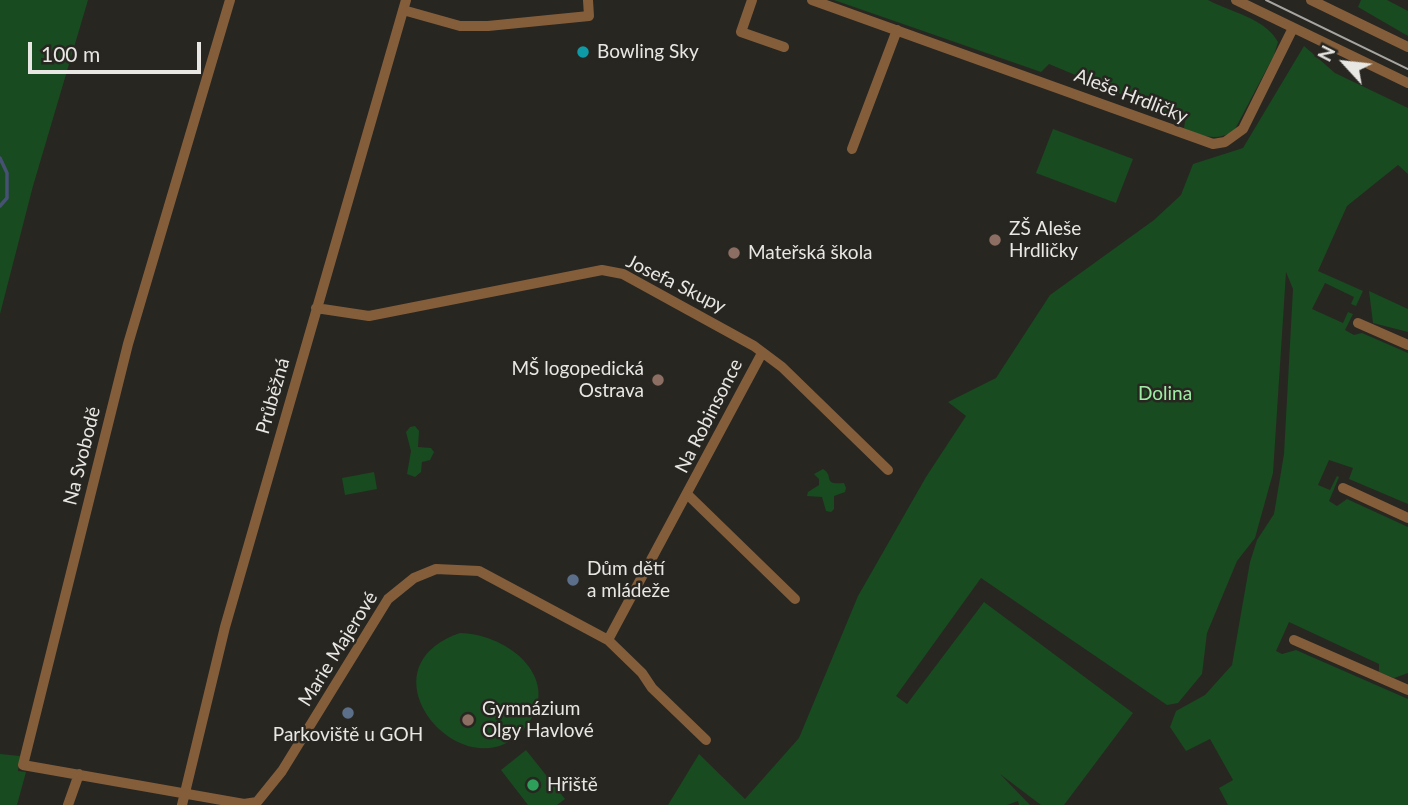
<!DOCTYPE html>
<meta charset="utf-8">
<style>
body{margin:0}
#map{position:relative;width:1408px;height:805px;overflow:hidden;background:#282621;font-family:Lato,sans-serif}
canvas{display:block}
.north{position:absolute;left:1310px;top:28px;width:70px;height:70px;-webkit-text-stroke:5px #282621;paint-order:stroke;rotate:297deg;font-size:19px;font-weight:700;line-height:28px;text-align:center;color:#e8e7e4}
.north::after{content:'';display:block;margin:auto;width:24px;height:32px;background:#e8e7e4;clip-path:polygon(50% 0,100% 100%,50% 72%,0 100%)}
.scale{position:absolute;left:28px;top:42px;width:173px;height:32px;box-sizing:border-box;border:4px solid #e8e7e4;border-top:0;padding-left:9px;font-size:21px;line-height:24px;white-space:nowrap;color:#e8e7e4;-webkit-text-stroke:5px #282621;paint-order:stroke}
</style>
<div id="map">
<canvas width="1408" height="805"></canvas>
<div class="north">N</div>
<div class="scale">100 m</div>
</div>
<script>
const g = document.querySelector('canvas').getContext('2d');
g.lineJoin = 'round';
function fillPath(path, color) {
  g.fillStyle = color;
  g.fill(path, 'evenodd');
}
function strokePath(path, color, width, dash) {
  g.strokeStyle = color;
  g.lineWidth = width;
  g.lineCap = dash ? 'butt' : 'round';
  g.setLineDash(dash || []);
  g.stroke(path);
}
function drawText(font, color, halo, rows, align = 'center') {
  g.font = font + ' Lato,sans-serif';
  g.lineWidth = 5;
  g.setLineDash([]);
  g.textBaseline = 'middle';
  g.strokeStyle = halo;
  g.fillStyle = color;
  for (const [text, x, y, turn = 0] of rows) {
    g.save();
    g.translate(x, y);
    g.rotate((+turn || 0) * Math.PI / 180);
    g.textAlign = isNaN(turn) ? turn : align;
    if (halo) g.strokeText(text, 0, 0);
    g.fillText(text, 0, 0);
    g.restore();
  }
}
fillPath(new Path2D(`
 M0 0H88L33 186 0 314Z
 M834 0H1208C1230 12 1265 18 1278 42L1274 55 1234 131C1217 142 1201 136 1184 128L1185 121 1049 64 1041 72Z
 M1361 0H1387L1408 11V36L1358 7Z
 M1304 46 1335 73 1408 108V174L1398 165 1347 206 1318 271 1363 291 1356 306 1351 304 1354 297 1325 283 1312 309 1343 323 1348 312 1353 314 1345 330 1354 335 1362 333 1408 353V504L1349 479 1353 468 1329 460 1318 485 1330 490 1337 476 1339 477 1329 501 1337 506 1347 499 1408 527V673L1394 678 1379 672V664L1289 622 1276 651 1282 654 1296 650 1408 699V805H1228L1219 788 1233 780 1210 739 1186 751 1170 727 1176 711 1205 695 1232 665 1250 562 1257 540 1274 514 1284 454 1293 289 1286 272 1273 473 1255 538 1237 561 1207 633 1202 674 1178 703 1167 705 981 578 896 696 907 704 984 602 1133 713 1064 805H1041L1000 774 1030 805H1019L1018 801 1007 805H668L699 754 745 799 799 738 858 596 926 477 966 416 948 402 996 378 1050 295 1154 220 1181 195 1193 164 1243 148Z
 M1053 129 1133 159 1116 203 1036 173Z
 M1369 291 1408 309V332L1373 323Z
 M410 427 415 426 419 431 418 447 431 448 434 452 430 460 422 462 421 472 415 477 407 474 411 451 406 432Z
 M823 469C835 476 821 485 844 483L846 488 845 492 834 496V509L831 512 826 511 822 497 807 496 808 492 819 485V479L814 474Z
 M374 472 377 489 345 495 342 478Z
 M460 633C510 634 567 682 523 730 465 795 355 669 460 633Z
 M526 750 565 799 557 805H528L501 770Z
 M0 754 20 756 18 771 26 772 17 805H0Z`), '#184b20');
strokePath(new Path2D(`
 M0 158 7 173V198L0 206`), '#465173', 3.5);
strokePath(new Path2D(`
 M230 0 128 344 23 765 244 804 257 802 282 771 388 599 414 578 436 569 479 571 608 640 642 673 652 688 706 740
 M752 0 741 32 784 47
 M812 0 1213 144 1225 142 1243 129 1293 28
 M1236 0 1408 83
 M1311 0 1408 47
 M403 10 460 26H488L589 16 588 0
 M852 149 897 30
 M316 308 369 316 602 270 623 274 754 346 782 367 888 470
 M1358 323 1408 345
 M1343 488 1408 518
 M688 495 795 599
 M608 640 762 353
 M1294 640 1408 690
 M68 805 79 774
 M182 805 225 627 406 0`), '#845e3b', 10);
strokePath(new Path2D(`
 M1266 0 1408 69`), '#a6a5a1', 2);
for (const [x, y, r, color] of [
 [583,52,7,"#0f9aa8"],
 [995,240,7,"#8d6e63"],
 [734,253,7,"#8d6e63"],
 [658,380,7,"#8d6e63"],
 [573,580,7,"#5c6f8a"],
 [348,713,7,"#5c6f8a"],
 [468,720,7,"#8d6e63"],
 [533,785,7,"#2e9e5b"]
]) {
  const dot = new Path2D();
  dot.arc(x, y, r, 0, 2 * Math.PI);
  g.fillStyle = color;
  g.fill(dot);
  strokePath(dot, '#282621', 2.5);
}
drawText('19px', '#e8e7e4', '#282621', [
 ["Bowling Sky",597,52],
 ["ZŠ Aleše",1009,229],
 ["Hrdličky",1009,251],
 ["Mateřská škola",748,253],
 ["MŠ logopedická",644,369,"right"],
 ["Ostrava",644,391,"right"],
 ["Dům dětí",587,569],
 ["a mládeže",587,591],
 ["Gymnázium",482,709],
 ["Olgy Havlové",482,731],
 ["Parkoviště u GOH",348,735,"center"],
 ["Hřiště",547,785]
], 'left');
drawText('19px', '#e8e7e4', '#282621', [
 ["Aleše Hrdličky",1131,96,21],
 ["Josefa Skupy",676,284,26],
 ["Průběžná",273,396,-74],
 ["Na Robinsonce",709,416,-63],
 ["Na Svobodě",82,456,-76],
 ["Marie Majerové",338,649,-58]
]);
drawText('19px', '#9deca4', '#282621', [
 ["Dolina",1165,394]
]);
</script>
